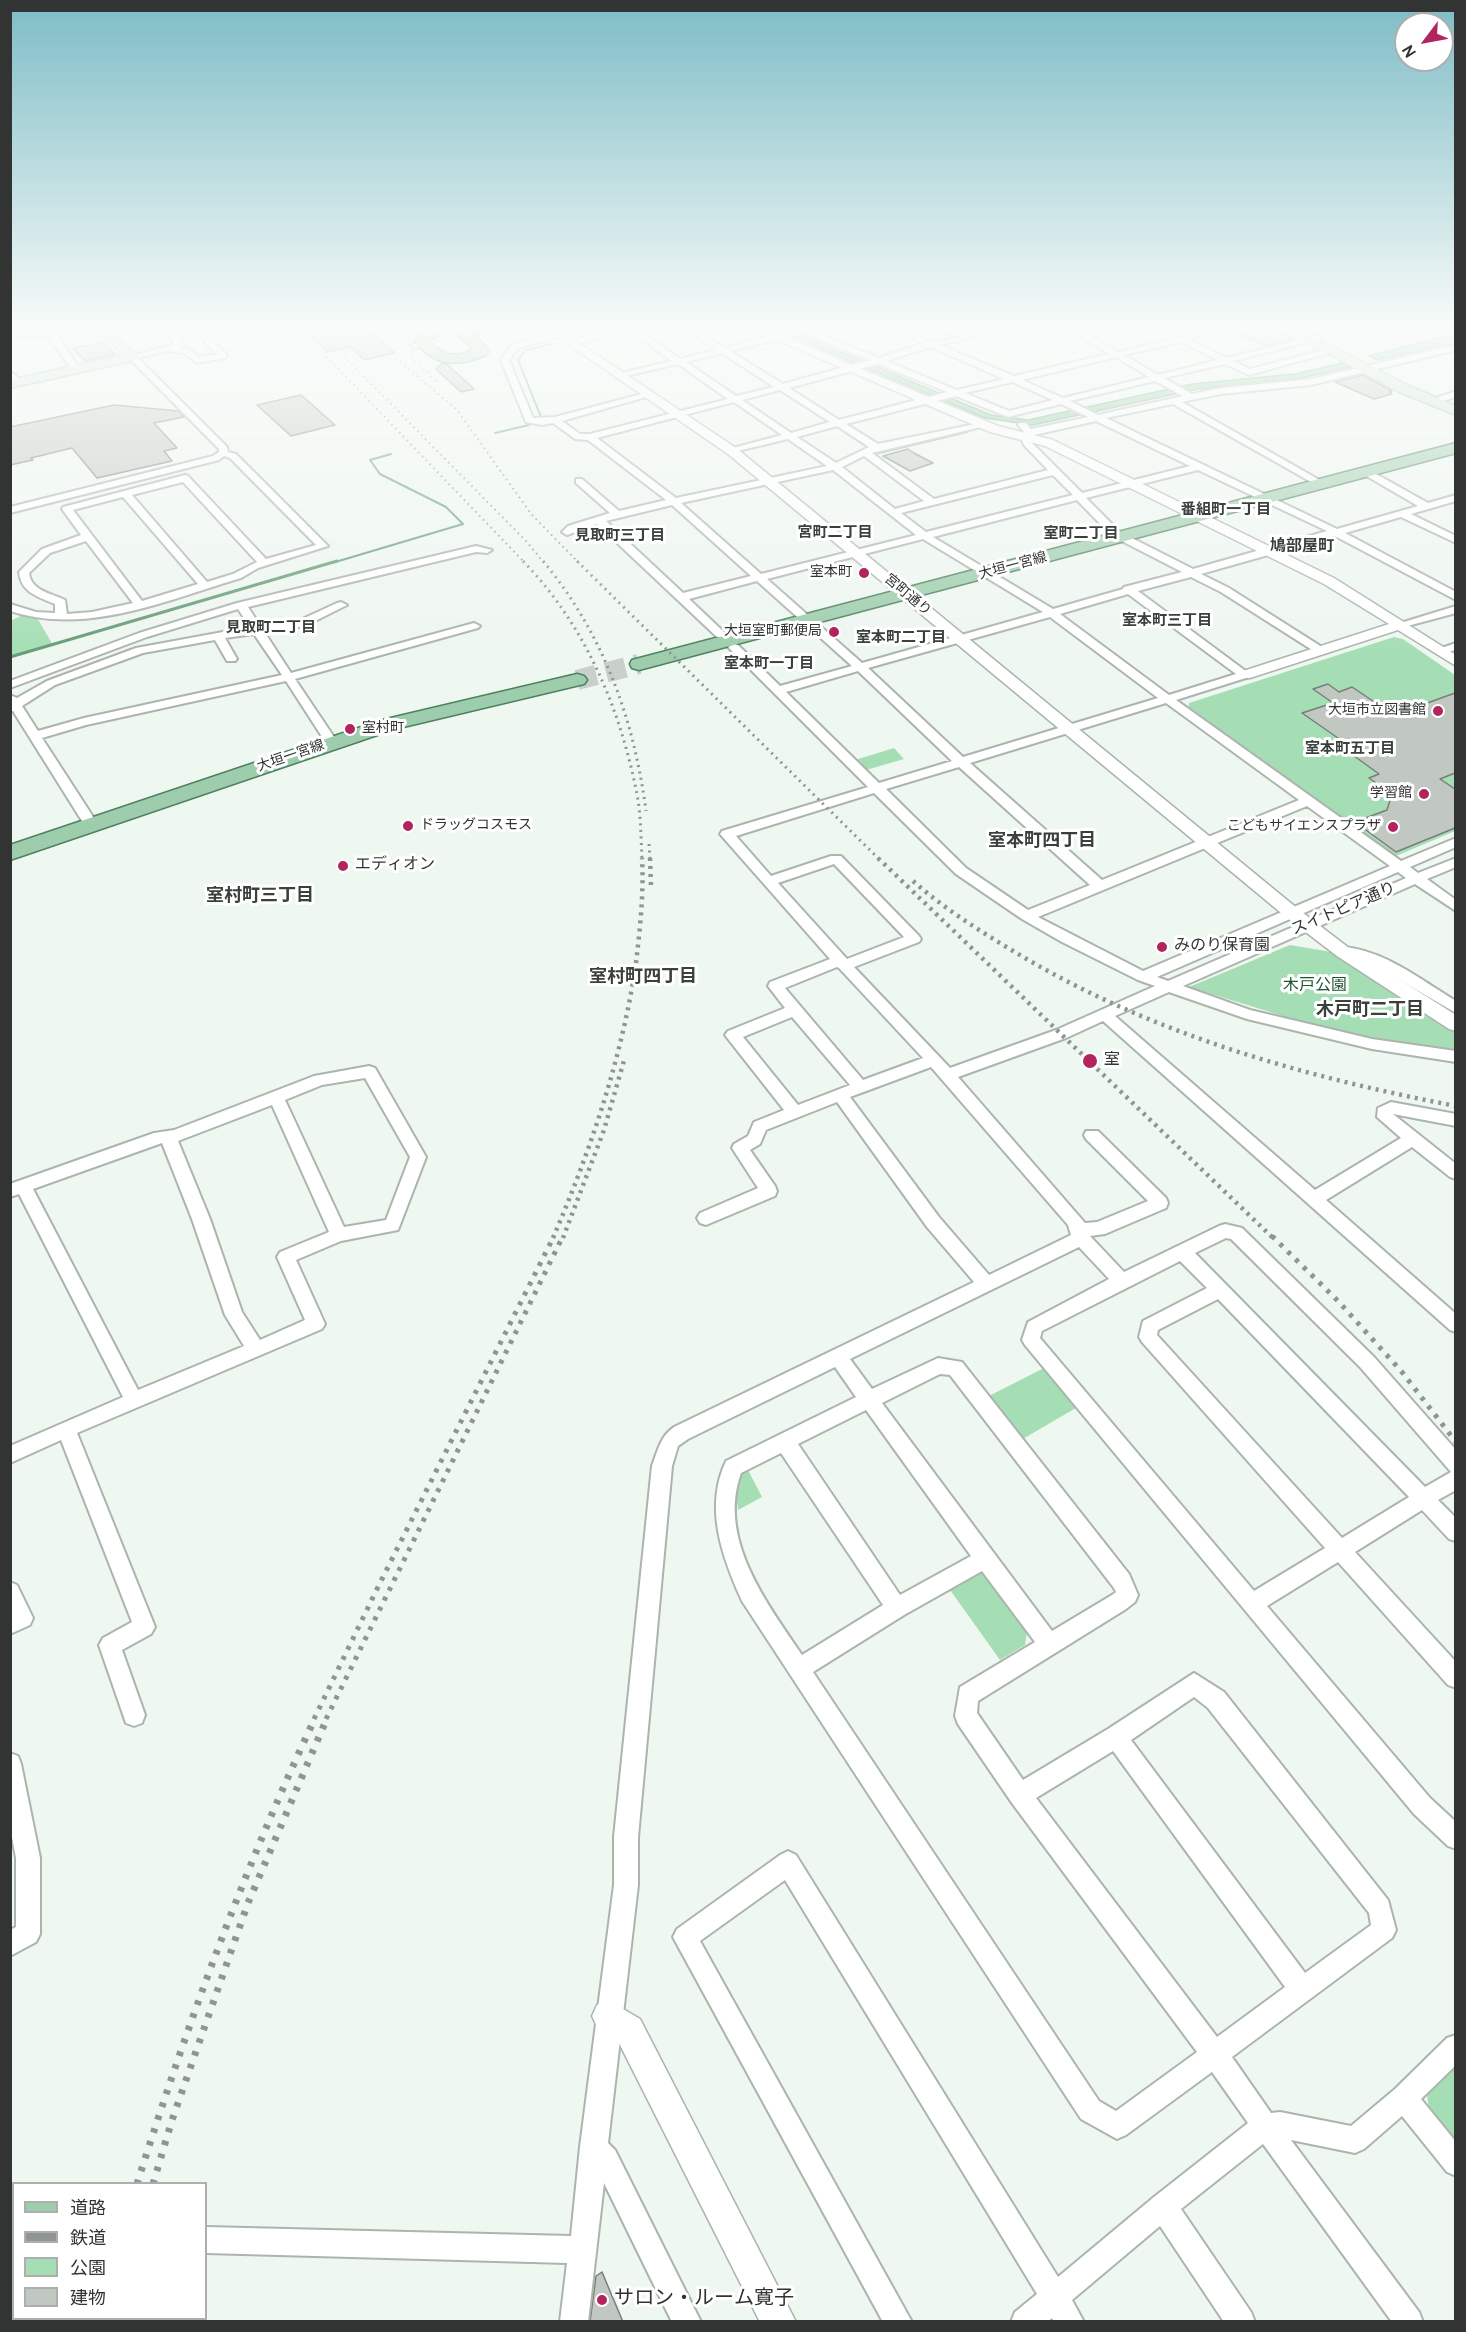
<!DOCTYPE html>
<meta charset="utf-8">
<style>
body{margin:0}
#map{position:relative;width:1466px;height:2332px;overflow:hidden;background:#eff7f1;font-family:Overpass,"Noto Sans JP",sans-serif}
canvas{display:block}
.frame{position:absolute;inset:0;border:12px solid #313432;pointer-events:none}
.legend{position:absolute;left:12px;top:2182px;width:195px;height:138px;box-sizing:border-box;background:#fff;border:2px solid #adaead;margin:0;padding:8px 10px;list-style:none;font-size:18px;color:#313432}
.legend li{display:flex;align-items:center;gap:12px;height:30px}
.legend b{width:30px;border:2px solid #adaead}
.north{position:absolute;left:1394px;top:12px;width:60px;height:60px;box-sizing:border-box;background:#fff;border:2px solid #adaead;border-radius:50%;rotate:238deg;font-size:16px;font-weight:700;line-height:24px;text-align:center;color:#313432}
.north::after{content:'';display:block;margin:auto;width:21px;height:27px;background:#b2245d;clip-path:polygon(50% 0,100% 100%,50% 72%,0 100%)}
</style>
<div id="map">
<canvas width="1466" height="2332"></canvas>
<div class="frame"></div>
<ul class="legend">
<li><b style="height:8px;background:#9ecdad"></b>道路</li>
<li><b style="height:8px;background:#8f9591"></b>鉄道</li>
<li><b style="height:16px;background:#a5deb4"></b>公園</li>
<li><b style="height:16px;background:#c1c8c2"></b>建物</li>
</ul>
<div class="north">N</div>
</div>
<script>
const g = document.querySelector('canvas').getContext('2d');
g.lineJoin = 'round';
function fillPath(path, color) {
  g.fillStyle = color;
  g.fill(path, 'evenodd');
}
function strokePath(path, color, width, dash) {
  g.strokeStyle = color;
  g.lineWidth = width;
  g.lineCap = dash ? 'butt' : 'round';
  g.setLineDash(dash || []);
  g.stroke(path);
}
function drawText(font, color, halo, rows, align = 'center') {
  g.font = font + ' Overpass,"Noto Sans JP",sans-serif';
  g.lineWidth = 6;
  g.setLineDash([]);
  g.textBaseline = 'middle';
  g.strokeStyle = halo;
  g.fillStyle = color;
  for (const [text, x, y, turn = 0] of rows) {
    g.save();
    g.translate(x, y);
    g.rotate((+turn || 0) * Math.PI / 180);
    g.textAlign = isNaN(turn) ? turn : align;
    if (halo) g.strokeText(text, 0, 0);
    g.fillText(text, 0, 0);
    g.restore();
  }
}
fillPath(new Path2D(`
 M25 614 36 616 53 645 11 656 10 621Z
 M1394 637 1403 639 1455 675V831L1396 856 1189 707V703Z
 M894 748 904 759 866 770 855 760Z
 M1290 945 1331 952 1407 1003 1455 1031V1052L1325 1029 1189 987Z
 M1048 1366 1081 1405 1021 1440 987 1397Z
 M748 1470 762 1497 738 1510C737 1493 731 1479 748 1470Z
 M972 1573 985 1574 1027 1632 1025 1645 1000 1660 948 1587Z
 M1455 2068V2150L1430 2118 1427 2094Z`), '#a5deb4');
const water = new Path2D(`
 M774 329H787L991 415 1028 420 1192 384 1294 374 1342 363 1350 367 1296 379 1198 389 1033 425 985 418Z
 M1449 335 1455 336V343L1377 360 1369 356Z`);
fillPath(water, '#7fc894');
strokePath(water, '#689c77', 1.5);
strokePath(new Path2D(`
 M933 329 952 337
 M541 417 518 360 525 350 552 344
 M495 433 529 425
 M934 499 875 454 967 432
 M332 563 463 524 446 507 380 474 370 460 391 454`), '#689c77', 2);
strokePath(new Path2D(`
 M10 657 337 561`), '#689c77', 3);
const building = new Path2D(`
 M328 329H369L395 353 364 360 351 347 327 352 309 333Z
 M1255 329H1273L1294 339 1267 346 1237 333Z
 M104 342 115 354 85 361 73 348Z
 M442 363 448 365 474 389 461 392 436 369Z
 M1363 375 1392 391H1389L1392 394 1374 399 1335 382Z
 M301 395 335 425 291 436 257 405Z
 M114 405 179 411 184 417 154 423 177 448 164 451 172 461 97 478 72 448 31 458 33 460 10 465V427Z
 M908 449 914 453 933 463 910 471 883 456Z
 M1328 684 1339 692 1352 687 1394 715 1455 693V773L1440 779 1455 789V828L1396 852 1355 822 1387 810 1392 794 1369 778 1379 774 1339 745 1345 743 1302 713 1333 703 1313 689Z
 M602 2272 623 2322H590L596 2276Z`);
fillPath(building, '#c1c8c2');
strokePath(building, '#787f7a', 1.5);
strokePath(new Path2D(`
 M577 680 639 664`), '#c9d0cb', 20, [20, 10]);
const minor = new Path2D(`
 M53 329 80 369 79 371H73L47 335 10 338V333Z
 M168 329H177L174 332 182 338 184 345 179 348 189 349 199 357 217 354 207 345 197 329H205L213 341 227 355 225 358 197 363 184 353 167 351 138 358 227 447 228 452 236 454 328 546 258 568 241 578C167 600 87 636 10 611V604L36 612 55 613V604C39 597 21 593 19 572L42 549 81 535 62 509 63 507 185 475 188 476 266 559 316 545 230 458 224 456 219 460 10 513V507L213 456 219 452V449L128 357 175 344 165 332ZM183 482 257 562 233 574 207 582 132 495ZM123 497 198 584 142 601 73 510ZM86 541 133 603 92 612 67 614 65 600C51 593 31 591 29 573L50 553Z
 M613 329H638L680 359 716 350 685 329H694L725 348 797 329H815L813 331 879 358 924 343 894 329C909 329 921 341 934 341 958 340 981 329 1005 329L940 345 1014 376 1109 354 1069 329H1079L1118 352 1214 329H1228L1190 340 1227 358 1319 335 1323 338 1234 361 1250 369 1332 348 1336 351 1249 375 1225 364 1164 378 1192 394 1221 388 1311 379 1456 345V350L1311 385 1221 394 1182 402 1323 482 1325 484 1320 487 1173 404 1106 418 1337 529 1418 506 1363 474V470H1369L1428 503 1456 495V501L1411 514 1456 536V543L1401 517 1345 533 1456 592V600L1335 536 1201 574 1229 588 1325 649V653H1317L1221 592 1191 577 1138 591 1251 675 1249 677 1176 700 1401 861 1456 838V847L1410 867 1418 873 1456 858V867L1427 879 1456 900V911L1415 884 1183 986 1250 1010 1372 1039 1456 1051V1062L1372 1049 1247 1019 1169 992 1115 1016 1315 1190 1401 1138 1377 1117 1378 1108 1391 1102 1456 1114V1126L1393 1114 1456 1164V1179L1450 1177 1412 1147 1326 1200 1456 1314V1332L1450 1330 1103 1021 1066 1038 958 1077 1085 1223 1097 1222 1148 1201 1086 1139 1084 1135 1086 1131H1098L1166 1198 1168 1203 1166 1208 1105 1234 1090 1236 1124 1272 1219 1226 1225 1224 1242 1228 1374 1357 1456 1450V1490L1438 1500 1456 1518V1541L1449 1539 1422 1510 1355 1552 1456 1662V1688L1448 1685 1338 1562 1267 1606 1430 1798 1456 1822V1849L1448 1846 1414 1814 1025 1345 1022 1340 1028 1322 1109 1279 1079 1247 850 1359 872 1389 938 1358 962 1362 1129 1574 1138 1595 1135 1602 1126 1609 978 1701 977 1713 1023 1780 1108 1729 1194 1673 1224 1692 1388 1900 1396 1930 1392 1938 1232 2057 1271 2113 1280 2112 1351 2126 1395 2089 1447 2038 1456 2035V2065L1421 2099 1456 2142V2176L1447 2172 1402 2116 1364 2149 1355 2153 1291 2140 1419 2312 1423 2322H1392L1263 2144 1181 2209 1251 2312 1255 2322H1224L1160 2226 1072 2300 1084 2322H1054L1052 2318 1047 2322H1011L1015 2312 1037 2294 785 1880 700 1941 912 2322H883L673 1937 677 1929 780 1855 788 1851 796 1855 1058 2277 1154 2197 1248 2123 1212 2072 1126 2135 1117 2139 1081 2119 742 1601C722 1557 704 1507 726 1461L856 1397 835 1367 688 1439 678 1446 672 1466 638 1837V1885L608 2143 615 2150 701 2322H672L604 2183 588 2322H560L567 2263 206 2253V2227L571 2236 580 2147 614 1885V1837L652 1466C658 1450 660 1437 674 1427L974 1282 927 1227 837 1102 766 1130 760 1144 750 1150 775 1186 777 1191 775 1196 706 1225 700 1223 697 1218 700 1213 758 1188 732 1148 734 1144 748 1136 754 1122 784 1110 725 1035 728 1031 785 1008 768 986 770 982 830 959 720 834 722 831 868 787 728 647 734 644 738 645 780 686 852 666 757 581 689 599 727 635 725 637H717L597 524 567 535 562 532 568 526 610 513 576 483V479H582L619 511 666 500 588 440 575 439 553 423 542 425 526 422 501 360 512 344 561 332 565 335 518 348 509 360 533 418 555 417 649 392 653 395 562 421 580 434H590L728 399 678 364 617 378V374L672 361 629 331 571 345 567 342ZM804 333 870 360 783 384 730 351ZM1181 342 1218 360 1158 375 1124 355ZM931 347 1004 379 957 390 886 361ZM722 353 774 387 736 396 686 362ZM1116 357 1149 377 1063 398 1022 380ZM878 364 947 392 839 420 789 388ZM1155 381 1183 396 1098 415 1070 401ZM1012 382 1053 400 1009 411 965 393ZM780 390 830 422 791 433 742 400ZM956 396 1008 417 1061 404 1088 417 1031 429 1026 423H1020L1018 425 1024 432 1020 436 1024 445 1048 470 934 499 872 453 985 426V422L878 444 846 424ZM734 402 782 435 729 449V453L788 439 827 466 676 498 597 438ZM1096 421 1190 466 1082 493 1031 442 1030 436ZM837 426 869 447 836 463 797 437ZM864 456 924 501 895 509 842 467ZM833 470 916 535 761 574 681 503ZM1198 470 1327 531 1193 569 1120 532 1086 498ZM1053 475 1073 495 926 532 901 513ZM1077 500 1112 536 1182 572 1124 587 1123 589 1053 609 933 537ZM672 505 751 576 683 593 606 521ZM923 539 1043 612 862 663 767 579ZM1128 594 1236 674 1169 695 1060 614ZM1050 617 1158 698 963 757 868 668ZM858 671 952 761 879 783 786 692ZM1166 703 1299 800 1102 880 970 763ZM959 767 1090 885 1028 910 966 868 886 789ZM874 793 956 874 1022 919 1062 942 1138 980 1155 986 1056 1030 950 1068 854 967 919 942 921 939 919 936 841 856H831L771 876 736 836ZM1307 806 1390 866 1143 971 1038 917ZM834 864 904 937 847 959 778 883ZM1398 872 1406 878 1168 981 1157 977ZM837 967 839 968 923 1058 863 1080 785 988ZM792 1017 850 1085 798 1105 743 1037ZM931 1067 1068 1225 1071 1235 989 1275 939 1217 850 1097ZM1226 1238 1231 1239 1360 1367 1451 1472 1425 1487 1195 1253ZM1180 1261 1207 1288 1143 1321 1139 1337 1142 1342 1325 1548 1254 1591 1040 1338 1042 1331ZM1218 1299 1409 1497 1342 1538 1157 1335 1158 1330ZM940 1374 950 1375 1114 1588 1116 1592 1112 1595 1052 1631 882 1403ZM866 1410 971 1556 900 1595 798 1444ZM781 1453 883 1605 802 1655C767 1603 717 1539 741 1473ZM982 1571 1035 1642 960 1687 955 1716 958 1724 1012 1803 1197 2052 1116 2111 1099 2101 813 1672 904 1615ZM1194 1697 1208 1708 1369 1913 1371 1925 1305 1973 1131 1740ZM1113 1751 1285 1987 1217 2037 1036 1798Z
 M424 341 427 342V346L415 348 411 345Z
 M10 371 21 380V384H15L10 379Z
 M1456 391V397L1433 404 1428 401Z
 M476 546 492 550 487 553 476 552 248 607 261 627 298 621 337 603 341 602 347 605 305 626 265 633 291 673 474 623 480 626 478 628 295 679 338 743 336 746H328L286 681 86 725 42 738 99 826 92 830 87 829 13 711H10V695L17 698 47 681 136 648 250 627 238 609 147 637 10 688V681L139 633 237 603ZM254 634 282 675 84 718 38 731 22 706 55 685 143 653 215 640 227 661H235L237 659 225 638Z
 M1456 606V613L1400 628 1394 625Z
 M1456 643V650L1439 654 1433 651Z
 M1343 947C1384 950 1421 980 1456 1001V1013L1367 961 1358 958 1338 955 1336 952Z
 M369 1066 375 1068 426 1157 398 1230 341 1241 296 1260 325 1324 322 1329 77 1433 155 1627 151 1634 122 1650 145 1715 142 1723 134 1726 126 1723 99 1645 103 1638 132 1622 61 1440 10 1463V1446L123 1397 19 1194 10 1197V1184L154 1133 174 1130 314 1076ZM365 1078 410 1157 386 1220 344 1227 285 1100 322 1085ZM272 1105 329 1232 280 1252 277 1257 305 1320 260 1340 242 1312 210 1219 178 1141ZM162 1143 192 1219 225 1315 244 1346 138 1390 33 1189Z
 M10 1582 17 1585 33 1618 30 1625 10 1634Z
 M10 1753 18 1756 21 1764 40 1858V1934L36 1942 10 1956V1930L16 1927V1858L10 1827Z
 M10 2221H14V2247H10Z`);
const tertiary = new Path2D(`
 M546 329H558L736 448 1298 909 1349 948 1456 1015V1031L1449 1029 1337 956 1286 917 728 454Z
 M752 329H766L998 426 1053 440 1334 578 1456 655V666L1398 630 1250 678H1240L1238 675 1240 672 1389 624 1324 584 1045 446 990 432Z
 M608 2000 640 2019 796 2322H760L618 2041 597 2027 592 2016 597 2005Z`);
const secondary = new Path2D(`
 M96 329H109L136 354 138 357 136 360 10 388V380L123 355Z
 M1283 329H1298L1407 385 1456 406V415L1397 391Z`);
const primary = new Path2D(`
 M430 329H450L429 341C443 356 455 358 473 350L460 337 466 329H490L488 332 474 336 484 344 488 352 486 355C458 367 434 367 415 341L423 331Z
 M1456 443V453L639 670 632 668 630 664 632 660Z
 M577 674 584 676 587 680 584 684 395 729 10 860V845L382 720Z`);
strokePath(minor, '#acb4ae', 4);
strokePath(tertiary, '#acb4ae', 3);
strokePath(secondary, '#acb4ae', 3);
strokePath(primary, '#4e825e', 3);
fillPath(minor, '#fff');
fillPath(tertiary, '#fff');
fillPath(secondary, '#cfe6d6');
fillPath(primary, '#9ecdad');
strokePath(new Path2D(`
 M300 329 525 563
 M317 329 527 542 544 563
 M411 357 438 383
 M396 358 457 410 532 515 579 563`), '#8f9591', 2, [1.5, 4]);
strokePath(new Path2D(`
 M523 561C586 626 622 712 638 800 641 819 641 840 642 859
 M543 561C603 633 634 719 646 811
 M577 561 879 859
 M649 844 650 859`), '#8f9591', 3, [2, 4.5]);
strokePath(new Path2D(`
 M650 858 651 886
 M878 858 1273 1238
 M913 881C947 911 986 935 1025 958 1158 1036 1305 1077 1456 1106
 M553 1238C591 1149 622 1058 636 963 640 929 644 892 642 858
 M563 1238 604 1130 625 1057`), '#8f9591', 4.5, [3, 5]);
strokePath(new Path2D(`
 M1272 1236 1338 1301 1402 1372 1456 1442
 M314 1719 378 1587 554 1236
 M326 1719 563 1236`), '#8f9591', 5, [4, 7]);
strokePath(new Path2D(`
 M137 2184C187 2025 244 1869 315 1718
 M153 2184 172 2120 248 1903 327 1718
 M95 2322 96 2318
 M111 2322 112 2318`), '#8f9591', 7, [4.5, 9]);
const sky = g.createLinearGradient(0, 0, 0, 655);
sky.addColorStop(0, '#7ebcc6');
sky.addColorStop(0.5, '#f8fbf9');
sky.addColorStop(1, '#f8fbf900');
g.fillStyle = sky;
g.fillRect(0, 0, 1466, 655);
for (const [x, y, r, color] of [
 [864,573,6,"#b2245d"],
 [834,632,6,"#b2245d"],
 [1438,711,6,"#b2245d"],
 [350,729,6,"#b2245d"],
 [1424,794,6,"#b2245d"],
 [408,826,6,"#b2245d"],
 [1393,827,6,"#b2245d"],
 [343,866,6,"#b2245d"],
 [1162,947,6,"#b2245d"],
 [1090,1061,8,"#b2245d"],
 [602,2300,6,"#b2245d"]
]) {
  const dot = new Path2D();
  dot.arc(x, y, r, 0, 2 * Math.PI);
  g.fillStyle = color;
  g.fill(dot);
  strokePath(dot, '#fff', 2);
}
drawText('14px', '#313432', '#fff', [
 ["大垣一宮線",1013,567,-15],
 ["宮町通り",907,596,40],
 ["大垣一宮線",291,757,-19]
]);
drawText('14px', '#313432', '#fff', [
 ["室本町",852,573],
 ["大垣室町郵便局",822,632],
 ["大垣市立図書館",1426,711],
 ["室村町",362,729,"left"],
 ["学習館",1412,794],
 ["ドラッグコスモス",420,826,"left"],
 ["こどもサイエンスプラザ",1381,827]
], 'right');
drawText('bold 15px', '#3a403c', '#fff', [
 ["番組町一丁目",1226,511],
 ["宮町二丁目",835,534],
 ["室町二丁目",1081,535],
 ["見取町三丁目",620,537],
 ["室本町三丁目",1167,622],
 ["見取町二丁目",271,629],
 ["室本町二丁目",901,639],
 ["室本町一丁目",769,665],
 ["室本町五丁目",1350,750]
]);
drawText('bold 16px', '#3a403c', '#fff', [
 ["鳩部屋町",1302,548]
]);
drawText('16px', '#313432', '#fff', [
 ["エディオン",355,866],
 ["みのり保育園",1174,947],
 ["室",1104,1061]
], 'left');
drawText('16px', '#313432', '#fff', [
 ["スイトピア通り",1344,910,-23]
]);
drawText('16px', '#1f5432', '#fff', [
 ["木戸公園",1315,987]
]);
drawText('bold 18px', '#3a403c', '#fff', [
 ["室本町四丁目",1042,842],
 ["室村町三丁目",260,897],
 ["室村町四丁目",643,978],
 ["木戸町二丁目",1370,1011]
]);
drawText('20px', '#313432', '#fff', [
 ["サロン・ルーム寛子",614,2300]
], 'left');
</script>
